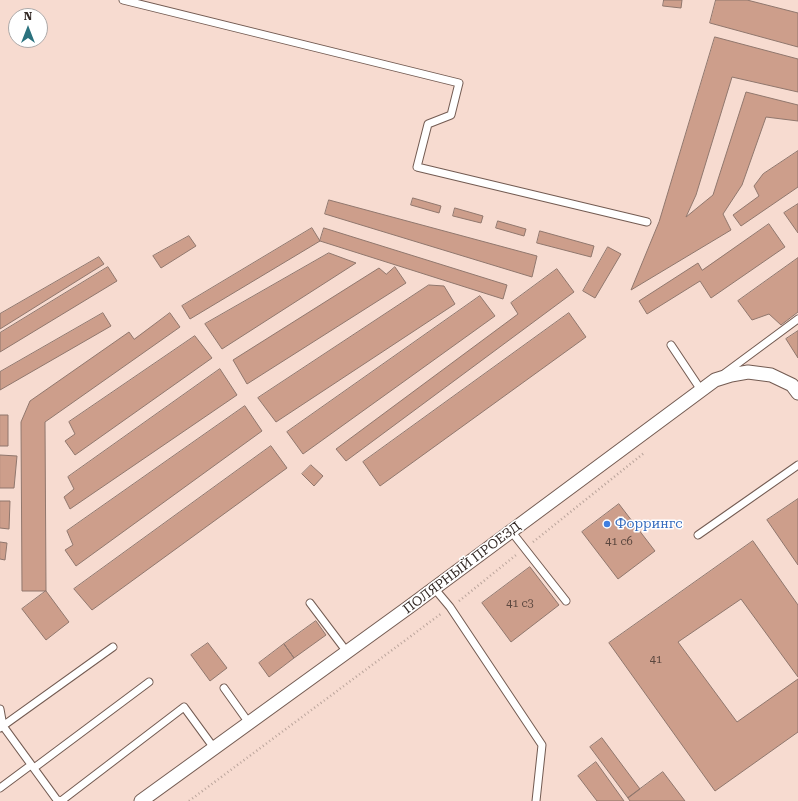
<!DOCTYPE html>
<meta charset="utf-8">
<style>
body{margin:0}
#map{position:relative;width:798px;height:801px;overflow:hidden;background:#f7dbd0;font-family:"Roboto Serif",serif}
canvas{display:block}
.north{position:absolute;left:8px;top:8px;width:40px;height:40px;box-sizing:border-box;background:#fff;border:1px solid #ada9a8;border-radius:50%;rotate:0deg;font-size:11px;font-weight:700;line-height:16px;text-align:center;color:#332925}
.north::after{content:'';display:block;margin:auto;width:14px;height:18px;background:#2b727e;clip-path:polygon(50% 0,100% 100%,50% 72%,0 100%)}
</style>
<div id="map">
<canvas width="798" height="801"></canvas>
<div class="north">N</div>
</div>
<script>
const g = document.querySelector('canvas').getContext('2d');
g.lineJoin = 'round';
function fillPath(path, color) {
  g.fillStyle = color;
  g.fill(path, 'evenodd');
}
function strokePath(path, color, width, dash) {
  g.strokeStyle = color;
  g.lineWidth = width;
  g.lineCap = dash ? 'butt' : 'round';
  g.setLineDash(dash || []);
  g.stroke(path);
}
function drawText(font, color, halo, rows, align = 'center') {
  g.font = font + ' "Roboto Serif",serif';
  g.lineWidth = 3;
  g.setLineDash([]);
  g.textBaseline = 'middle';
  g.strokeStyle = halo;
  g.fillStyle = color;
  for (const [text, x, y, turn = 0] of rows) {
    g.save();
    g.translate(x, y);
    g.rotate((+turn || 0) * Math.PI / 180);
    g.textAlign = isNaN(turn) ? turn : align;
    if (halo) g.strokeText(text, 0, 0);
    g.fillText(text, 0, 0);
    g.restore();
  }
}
const building = new Path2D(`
 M664 0H682L681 8 663 6Z
 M716 0H747L798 13V47L710 23Z
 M715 37 798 59V92L732 77 696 195 686 217 713 195 746 92 798 105V121L766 117 742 185 723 214 731 230 631 290 659 222Z
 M798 151V187L741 226 733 215 759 196 754 186 763 174Z
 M413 198 441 206 439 213 411 205Z
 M329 200 537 256 532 277 325 214Z
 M798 204V233L784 213Z
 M455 208 483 216 481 223 453 216Z
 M498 221 526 229 524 236 496 228Z
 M769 224 785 247 711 298 700 281 647 314 639 301 698 263 702 270Z
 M312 228 320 241 190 319 182 306Z
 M324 228 507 285 503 299 320 241Z
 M540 231 594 246 591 257 537 243Z
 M189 236 196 246 161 268 153 256Z
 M608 247 621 254 595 298 583 291Z
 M329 253 356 263 222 349 205 324Z
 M99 257 104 264 0 329V314Z
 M798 258V312L781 325 769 314 752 320 738 301Z
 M108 267 117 281 0 352V333Z
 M395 267 406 283 247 384 233 360 379 268 386 274Z
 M557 269 574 292 346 461 336 449 518 314 511 303Z
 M429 285 444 286 455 304 276 422 258 398Z
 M480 296 495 316 303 454 287 432Z
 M103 313 111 326 0 390V372Z
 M170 313 180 327 45 422 46 591H22L21 422 30 401 129 332 134 339Z
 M569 313 586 337 380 486 363 462Z
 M798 331V358L786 339Z
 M195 336 212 358 75 455 65 441 75 434 69 422Z
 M220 369 237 395 70 509 64 497 74 489 68 477Z
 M245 406 262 431 76 566 65 550 73 545 67 531Z
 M0 415H8V446H0Z
 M271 446 287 468 92 610 74 589Z
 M0 455 17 456 14 488H0Z
 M311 465 323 476 314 486 302 474Z
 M798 499V565L767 520Z
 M0 501H10L9 529 0 528Z
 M619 504 655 551 618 579 582 532Z
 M753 541 798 605V677L741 599 678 642 737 722 798 679V732L715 791 609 643Z
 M0 542 7 543 5 560 0 559Z
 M530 567 559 605 511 642 482 603Z
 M46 591 69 622 46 640 22 609Z
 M316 621 326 635 294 658 284 644Z
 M208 643 227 668 210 681 191 655Z
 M284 644 294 658 269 677 259 663Z
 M602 738 640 789 628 798 590 747Z
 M596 762 624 801H597L578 776Z
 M663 772 685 801H630L628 798Z`);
fillPath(building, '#cd9e8b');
strokePath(building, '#90776d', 1);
const lane = new Path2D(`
 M123 0 459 83 451 115 428 124 417 167 647 222
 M671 345 701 390
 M725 373 798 319
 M511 531 566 601
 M698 535 798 465
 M434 588 450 607 542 745 536 801
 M310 603 347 652
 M224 688 249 723
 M0 709 3 726 57 800 63 801
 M0 728 113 647
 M34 768 149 682
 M0 788 31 765
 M61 801 184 707 214 748`);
const street = new Path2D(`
 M141 801 409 607 715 380 731 375 748 372 771 375 792 385 798 393`);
strokePath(lane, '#735b52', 9);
strokePath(street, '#735b52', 15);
strokePath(new Path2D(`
 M533 542 644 453
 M459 601 516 555
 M189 801 442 613`), '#baa49b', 2.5, [1, 3]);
strokePath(lane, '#fff', 7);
strokePath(street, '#fff', 13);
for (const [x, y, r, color] of [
 [607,524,4,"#3f7fe0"]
]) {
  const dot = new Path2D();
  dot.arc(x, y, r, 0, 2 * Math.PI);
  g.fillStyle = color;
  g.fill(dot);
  strokePath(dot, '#fff', 1.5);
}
drawText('11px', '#5a463e', null, [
 ["41 с6",619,542],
 ["41 с3",520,604],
 ["41",656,660]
]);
drawText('13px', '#366cbe', '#fff', [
 ["Форрингс",615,524]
], 'left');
drawText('13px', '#332925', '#fff', [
 ["ПОЛЯРНЫЙ ПРОЕЗД",462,568,-37]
]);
</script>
